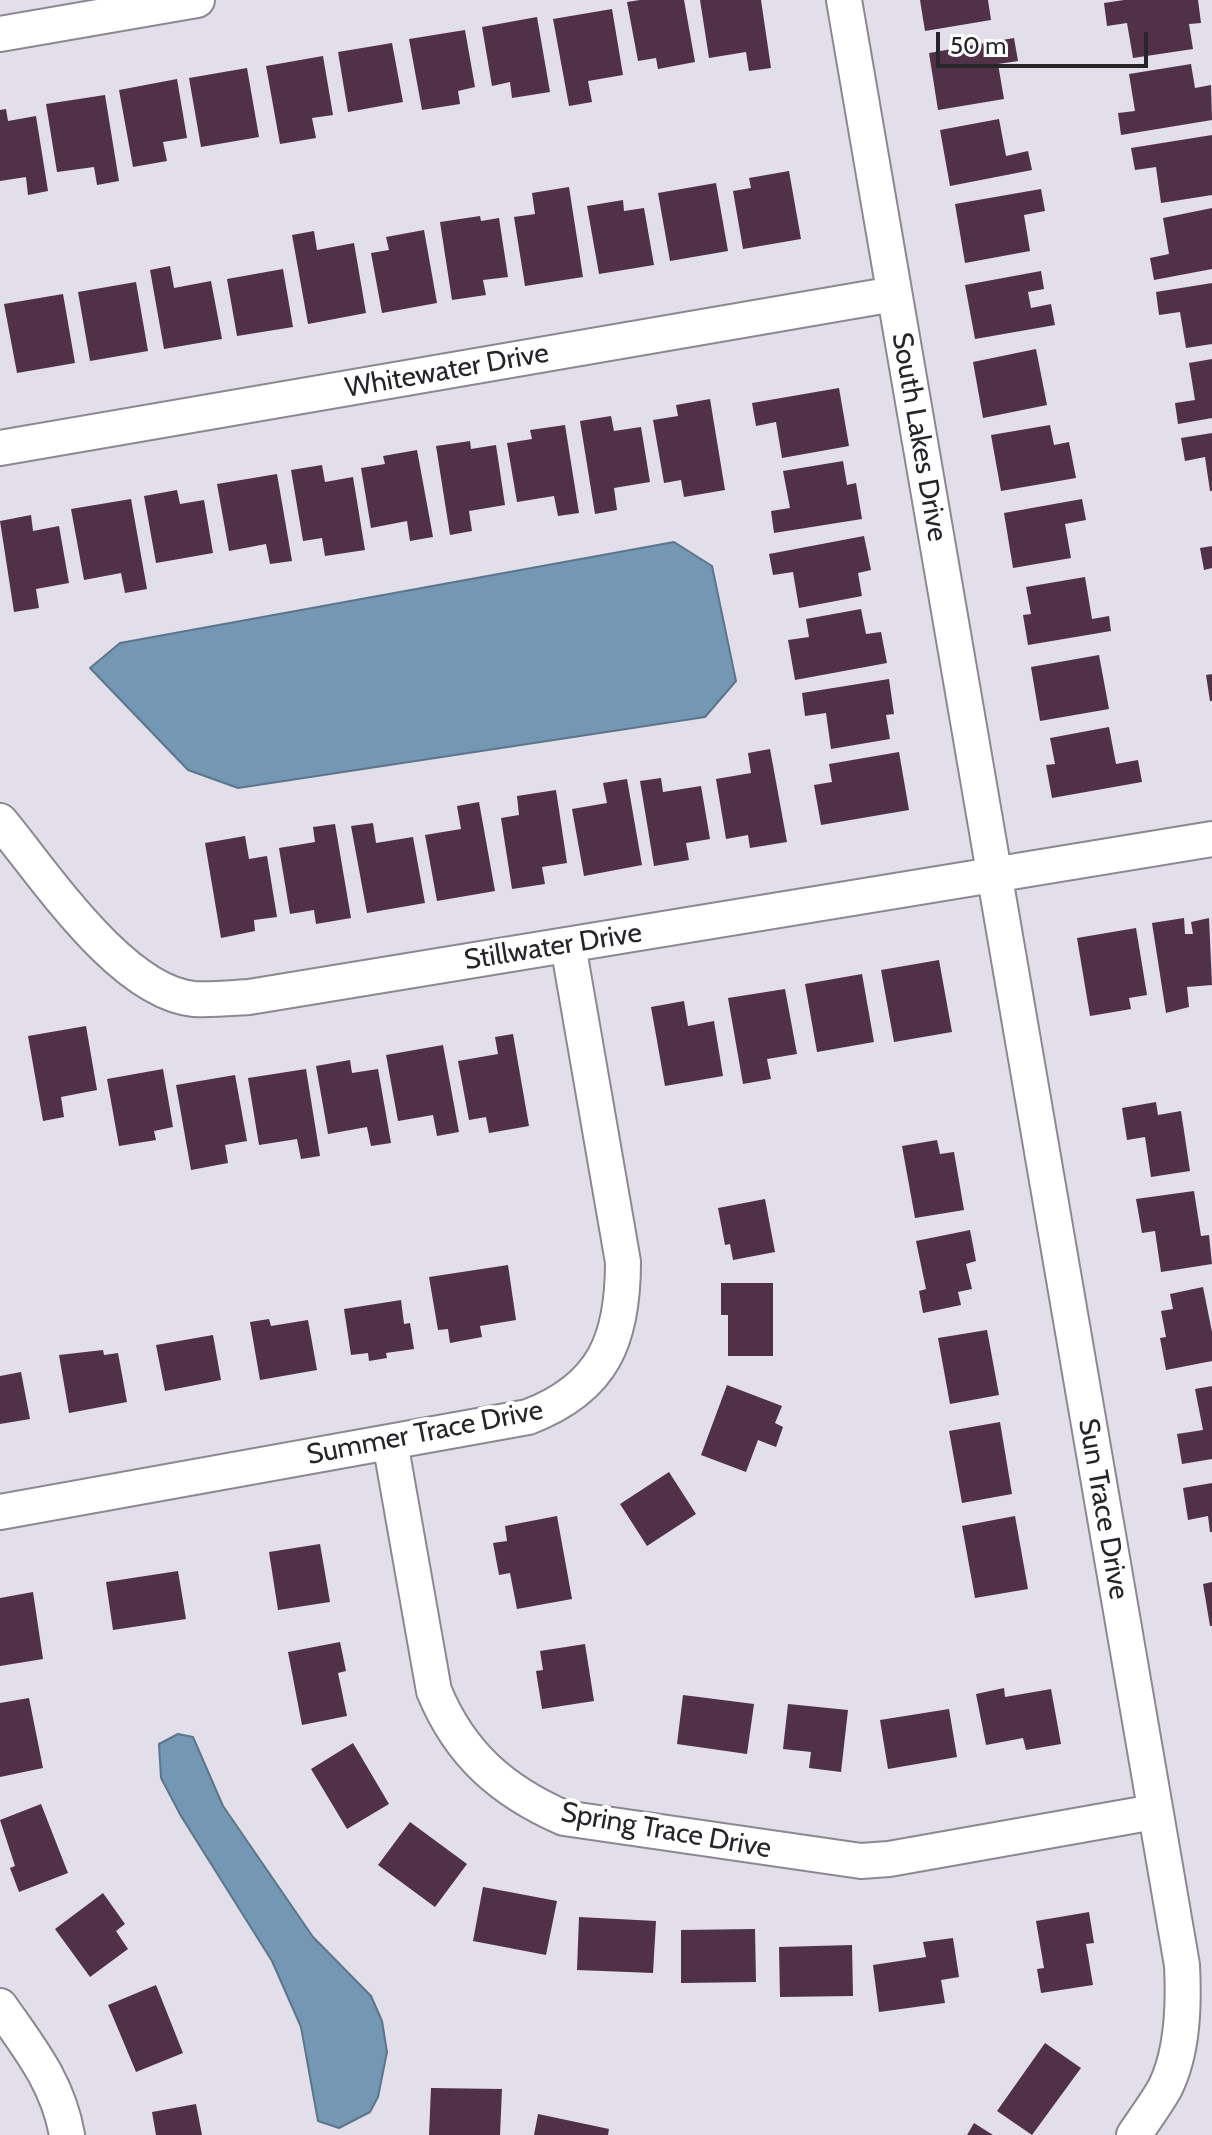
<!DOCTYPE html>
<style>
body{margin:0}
#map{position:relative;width:1212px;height:2135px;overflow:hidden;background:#e2deea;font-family:Cabin,sans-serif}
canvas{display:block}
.scale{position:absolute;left:936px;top:32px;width:212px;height:36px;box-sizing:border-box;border:4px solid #27252a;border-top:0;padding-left:10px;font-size:24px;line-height:28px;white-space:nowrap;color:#27252a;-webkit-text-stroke:6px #fff;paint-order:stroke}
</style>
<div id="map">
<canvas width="1212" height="2135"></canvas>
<div class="scale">50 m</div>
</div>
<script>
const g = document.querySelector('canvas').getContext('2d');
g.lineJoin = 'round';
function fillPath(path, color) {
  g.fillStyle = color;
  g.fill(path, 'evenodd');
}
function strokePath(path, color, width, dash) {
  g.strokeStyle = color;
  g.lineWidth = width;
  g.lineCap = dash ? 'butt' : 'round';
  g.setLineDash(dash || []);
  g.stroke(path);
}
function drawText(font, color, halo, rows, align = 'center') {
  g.font = font + ' Cabin,sans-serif';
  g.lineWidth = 8;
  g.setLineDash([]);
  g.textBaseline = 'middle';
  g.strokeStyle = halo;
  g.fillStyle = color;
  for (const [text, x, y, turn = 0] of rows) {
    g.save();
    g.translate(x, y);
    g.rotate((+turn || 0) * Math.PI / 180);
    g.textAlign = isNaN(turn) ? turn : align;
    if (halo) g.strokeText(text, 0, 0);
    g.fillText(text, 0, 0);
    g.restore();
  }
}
const water = new Path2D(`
 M674 542 712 566 736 681 705 717 238 788 188 770 90 668 120 643Z
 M178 1734 193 1737 223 1806 313 1937 371 1996 382 2021 387 2052 378 2097 370 2112 339 2128 318 2121 301 2027 272 1961 181 1816 161 1778 159 1744Z`);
fillPath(water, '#7497b4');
strokePath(water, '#5d758b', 2);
fillPath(new Path2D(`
 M640 0H684L695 62 658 69 656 58 638 61 627 2Z
 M700 0H761L771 68 749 71 746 52 709 58Z
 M920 0H988L991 20 925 31Z
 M1124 0H1198L1201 23 1189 24 1193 49 1133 58 1127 23 1107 26 1104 3Z
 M612 9 623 75 588 81 592 102 569 106 553 19Z
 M537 17 550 92 512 98 510 82 492 86 482 27Z
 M465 30 475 87 458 91 460 104 422 110 409 39Z
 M1014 38 1018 61 998 64 1004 99 938 110 929 53Z
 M392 43 403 102 348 112 338 52Z
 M323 56 333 115 312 118 316 138 280 144 266 66Z
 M1191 64 1195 88 1211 85 1212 120 1121 135 1118 113 1135 111 1129 74Z
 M247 68 259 137 201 147 189 78Z
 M177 79 187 138 163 142 167 161 133 167 119 90Z
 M105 95 119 181 97 185 94 167 57 172 46 104Z
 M6 109 8 121 36 116 48 191 28 195 26 177 0 181V110Z
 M999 119 1006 156 1028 151 1032 170 950 186 940 130Z
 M1212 135V195L1161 203 1156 167 1135 170 1131 148Z
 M789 171 801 239 743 249 733 191 751 188 749 178Z
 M716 183 728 251 670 261 658 193Z
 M569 187 583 277 525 286 514 217 535 214 532 193Z
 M1041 189 1045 211 1024 215 1030 251 965 263 955 204Z
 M623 200 624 211 644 208 654 265 599 274 587 206Z
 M1212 208V269L1154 280 1150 258 1169 254 1163 218Z
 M480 216 481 221 499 218 508 277 483 280 486 295 452 300 440 222Z
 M424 230 437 303 382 313 371 253 389 250 386 237Z
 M314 231 317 250 354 243 366 313 308 324 292 235Z
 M170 266 174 288 211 281 222 339 164 349 150 270Z
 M283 269 293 327 237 336 227 279Z
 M1041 271 1044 289 1028 292 1031 308 1051 304 1055 325 975 339 965 285Z
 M136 282 148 351 90 361 78 292Z
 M1212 283V344L1186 348 1180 312 1159 315 1156 292Z
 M63 294 75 363 17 373 4 304Z
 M1036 349 1047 405 983 418 973 362Z
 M1212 359V418L1178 424 1175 403 1195 400 1189 363Z
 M839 388 849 446 782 458 776 422 756 426 752 403Z
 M710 399 725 490 684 497 681 480 664 483 653 420 678 416 676 405Z
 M611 416 614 431 641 427 650 482 614 488 617 510 595 514 580 421Z
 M565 425 579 513 558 516 554 496 517 502 507 443 532 439 530 430Z
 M1050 425 1054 445 1069 442 1076 478 1001 491 991 435Z
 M1212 433V491H1210L1205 457 1185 461 1181 438Z
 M470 441 471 449 496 445 505 505 469 511 472 531 450 535 436 446Z
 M417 450 433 537 410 541 407 521 371 528 361 468 385 464 383 456Z
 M843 461 847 485 856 483 862 519 774 533 771 511 790 508 783 471Z
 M322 465 325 482 353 477 365 550 325 556 322 538 303 541 291 470Z
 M277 474 292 561 270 564 266 544 229 551 217 484Z
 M177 490 180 504 204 500 213 553 156 563 144 496Z
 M131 499 147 589 125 593 121 573 84 580 71 509Z
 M1082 499 1086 520 1065 524 1071 558 1013 568 1004 513Z
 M31 515 33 531 59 526 69 583 36 589 39 608 14 612 0 521Z
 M864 536 871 570 858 573 862 596 799 608 793 572 773 575 769 554Z
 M1212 546V568L1204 570 1200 548Z
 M1085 577 1092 619 1109 616 1111 631 1028 645 1023 615 1031 614 1026 587Z
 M861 609 866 634 881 632 887 663 795 680 788 640 809 637 806 619Z
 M1099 655 1109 709 1040 721 1031 667Z
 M1212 674V701H1210L1206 675Z
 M889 679 894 714 886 715 890 739 831 749 826 713 805 716 802 693Z
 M1109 727 1116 764 1138 760 1142 782 1052 798 1046 765 1055 764 1050 738Z
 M770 749 787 842 750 848 748 835 726 839 716 779 751 773 748 753Z
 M899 752 909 810 821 825 814 785 832 782 829 764Z
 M661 778 663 792 701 786 710 839 686 843 689 860 654 866 640 781Z
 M627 779 642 865 584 876 572 809 607 803 603 783Z
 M556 790 567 863 542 867 545 884 512 889 501 818 519 815 517 796Z
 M479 802 495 891 437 901 425 835 461 829 457 806Z
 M373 823 376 843 413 837 425 903 367 913 351 826Z
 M335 824 351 918 316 924 314 910 290 914 279 848 315 842 313 827Z
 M245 836 249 859 267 856 277 917 254 920 255 931 221 938 205 843Z
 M1184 918 1185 934H1193L1191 922 1209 918 1212 985 1187 987 1189 1007 1166 1013 1152 923Z
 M1136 928 1147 995 1129 998 1131 1009 1090 1016 1077 938Z
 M939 960 952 1032 894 1042 881 970Z
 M862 974 874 1042 817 1052 805 984Z
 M785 989 797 1054 767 1059 771 1079 743 1084 728 998Z
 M684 1001 688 1026 714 1021 723 1076 665 1086 651 1007Z
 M86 1026 97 1090 61 1097 64 1117 43 1121 28 1036Z
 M513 1034 529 1126 489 1133 486 1117 469 1120 458 1061 498 1054 495 1037Z
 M443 1045 459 1132 437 1136 433 1115 398 1121 386 1055Z
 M350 1060 352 1073 378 1069 391 1143 371 1146 367 1127 328 1134 316 1066Z
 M163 1069 173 1127 154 1131 156 1140 119 1146 107 1079Z
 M306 1069 320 1156 301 1159 297 1139 259 1145 248 1078Z
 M235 1075 247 1141 225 1145 228 1163 191 1170 176 1085Z
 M1156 1102 1158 1115 1181 1111 1190 1171 1151 1177 1145 1137 1127 1140 1122 1108Z
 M937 1140 940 1154 954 1152 964 1210 915 1218 902 1146Z
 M1194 1191 1201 1236 1209 1235 1212 1264 1161 1272 1155 1231 1142 1233 1136 1199Z
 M765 1199 775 1252 733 1260 730 1244 725 1245 718 1208Z
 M970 1230 976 1261 966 1264 972 1289 958 1292 961 1305 923 1313 919 1291 926 1289 916 1241Z
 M508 1265 516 1320 480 1326 482 1337 450 1343 448 1329 438 1330 429 1277Z
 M721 1283H773V1356H728V1315H721Z
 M1203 1287 1212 1332V1361L1166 1370 1160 1338 1166 1337 1161 1311 1173 1309 1170 1294Z
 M401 1300 404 1324 410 1323 414 1349 386 1353 387 1358 369 1361 368 1353 351 1355 344 1309Z
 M269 1319 271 1326 308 1320 317 1370 260 1380 250 1322Z
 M987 1330 999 1395 950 1404 938 1338Z
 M213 1335 221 1380 165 1391 156 1345Z
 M103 1350 104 1355 118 1353 127 1402 69 1413 59 1355Z
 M21 1372 30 1419 0 1424V1376Z
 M727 1385 782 1406 775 1423 783 1427 776 1447 758 1440 746 1472 701 1455Z
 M1212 1386V1459L1182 1464 1177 1434 1203 1430 1195 1389Z
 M1000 1422 1012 1494 962 1503 949 1431Z
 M669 1472 696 1514 647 1546 620 1504Z
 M1212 1483V1532H1210L1208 1516 1188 1520 1183 1488Z
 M557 1516 572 1599 517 1609 510 1573 499 1575 493 1543 507 1541 505 1526Z
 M1015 1516 1028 1589 975 1598 962 1526Z
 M320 1544 330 1602 278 1610 269 1552Z
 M178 1571 186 1619 113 1630 106 1582Z
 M1212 1582V1626H1210L1203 1584Z
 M33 1592 43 1659 0 1666V1598Z
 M340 1642 346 1671 338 1673 347 1716 302 1725 288 1652Z
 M585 1644 594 1701 542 1709 536 1671 543 1670 540 1651Z
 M1004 1688 1005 1697 1051 1689 1061 1744 1026 1750 1023 1738 986 1745 976 1694Z
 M683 1695 754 1704 747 1754 677 1744Z
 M29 1698 43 1768 0 1777V1703Z
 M788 1704 848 1710 841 1772 809 1768 811 1752 783 1749Z
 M949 1709 957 1757 888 1769 880 1720Z
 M353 1743 389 1804 347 1829 311 1769Z
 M41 1804 68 1873 19 1892 10 1868 15 1866 0 1820Z
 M410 1822 467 1864 435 1907 378 1865Z
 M483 1887 557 1901 546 1955 473 1941Z
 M103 1893 125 1924 116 1931 128 1949 90 1977 55 1929Z
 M1089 1912 1094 1943 1086 1944 1093 1985 1041 1993 1037 1969 1044 1968 1036 1921Z
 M579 1917 656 1921 653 1973 577 1970Z
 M755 1929 756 1982 681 1983V1930Z
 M953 1938 959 1977 941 1980 945 2003 879 2012 873 1965 926 1957 923 1942Z
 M852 1945 853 1996 780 1997 779 1947Z
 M156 1985 183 2053 136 2072 108 2005Z
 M1045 2043 1081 2068 1032 2135 997 2111Z
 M431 2088 502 2089 500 2135H429Z
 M196 2104 202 2135H156L152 2112Z
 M538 2114 609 2129 608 2135H534Z
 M974 2123 993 2135H967Z`), '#513148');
const minor = new Path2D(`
 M844 0 1182 1965C1184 2005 1183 2052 1165 2088 1156 2104 1144 2120 1134 2135
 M0 34 197 0
 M0 448 894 294
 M0 821C45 875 121 992 194 999 212 1000 231 998 249 997L1212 839
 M390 1442 434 1691C460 1754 502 1791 564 1818L861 1861 889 1859 1154 1812
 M0 1512 528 1417C604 1388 623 1339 623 1262L568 945
 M0 2006C30 2049 58 2083 67 2135`);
strokePath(minor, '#8b8892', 38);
strokePath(minor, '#fff', 34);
drawText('28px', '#27252a', '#fff', [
 ["Whitewater Drive",447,371,-10],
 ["South Lakes Drive",919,437,80],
 ["Stillwater Drive",553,947,-9],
 ["Summer Trace Drive",425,1433,-11],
 ["Sun Trace Drive",1103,1509,80],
 ["Spring Trace Drive",666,1831,10]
]);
</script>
